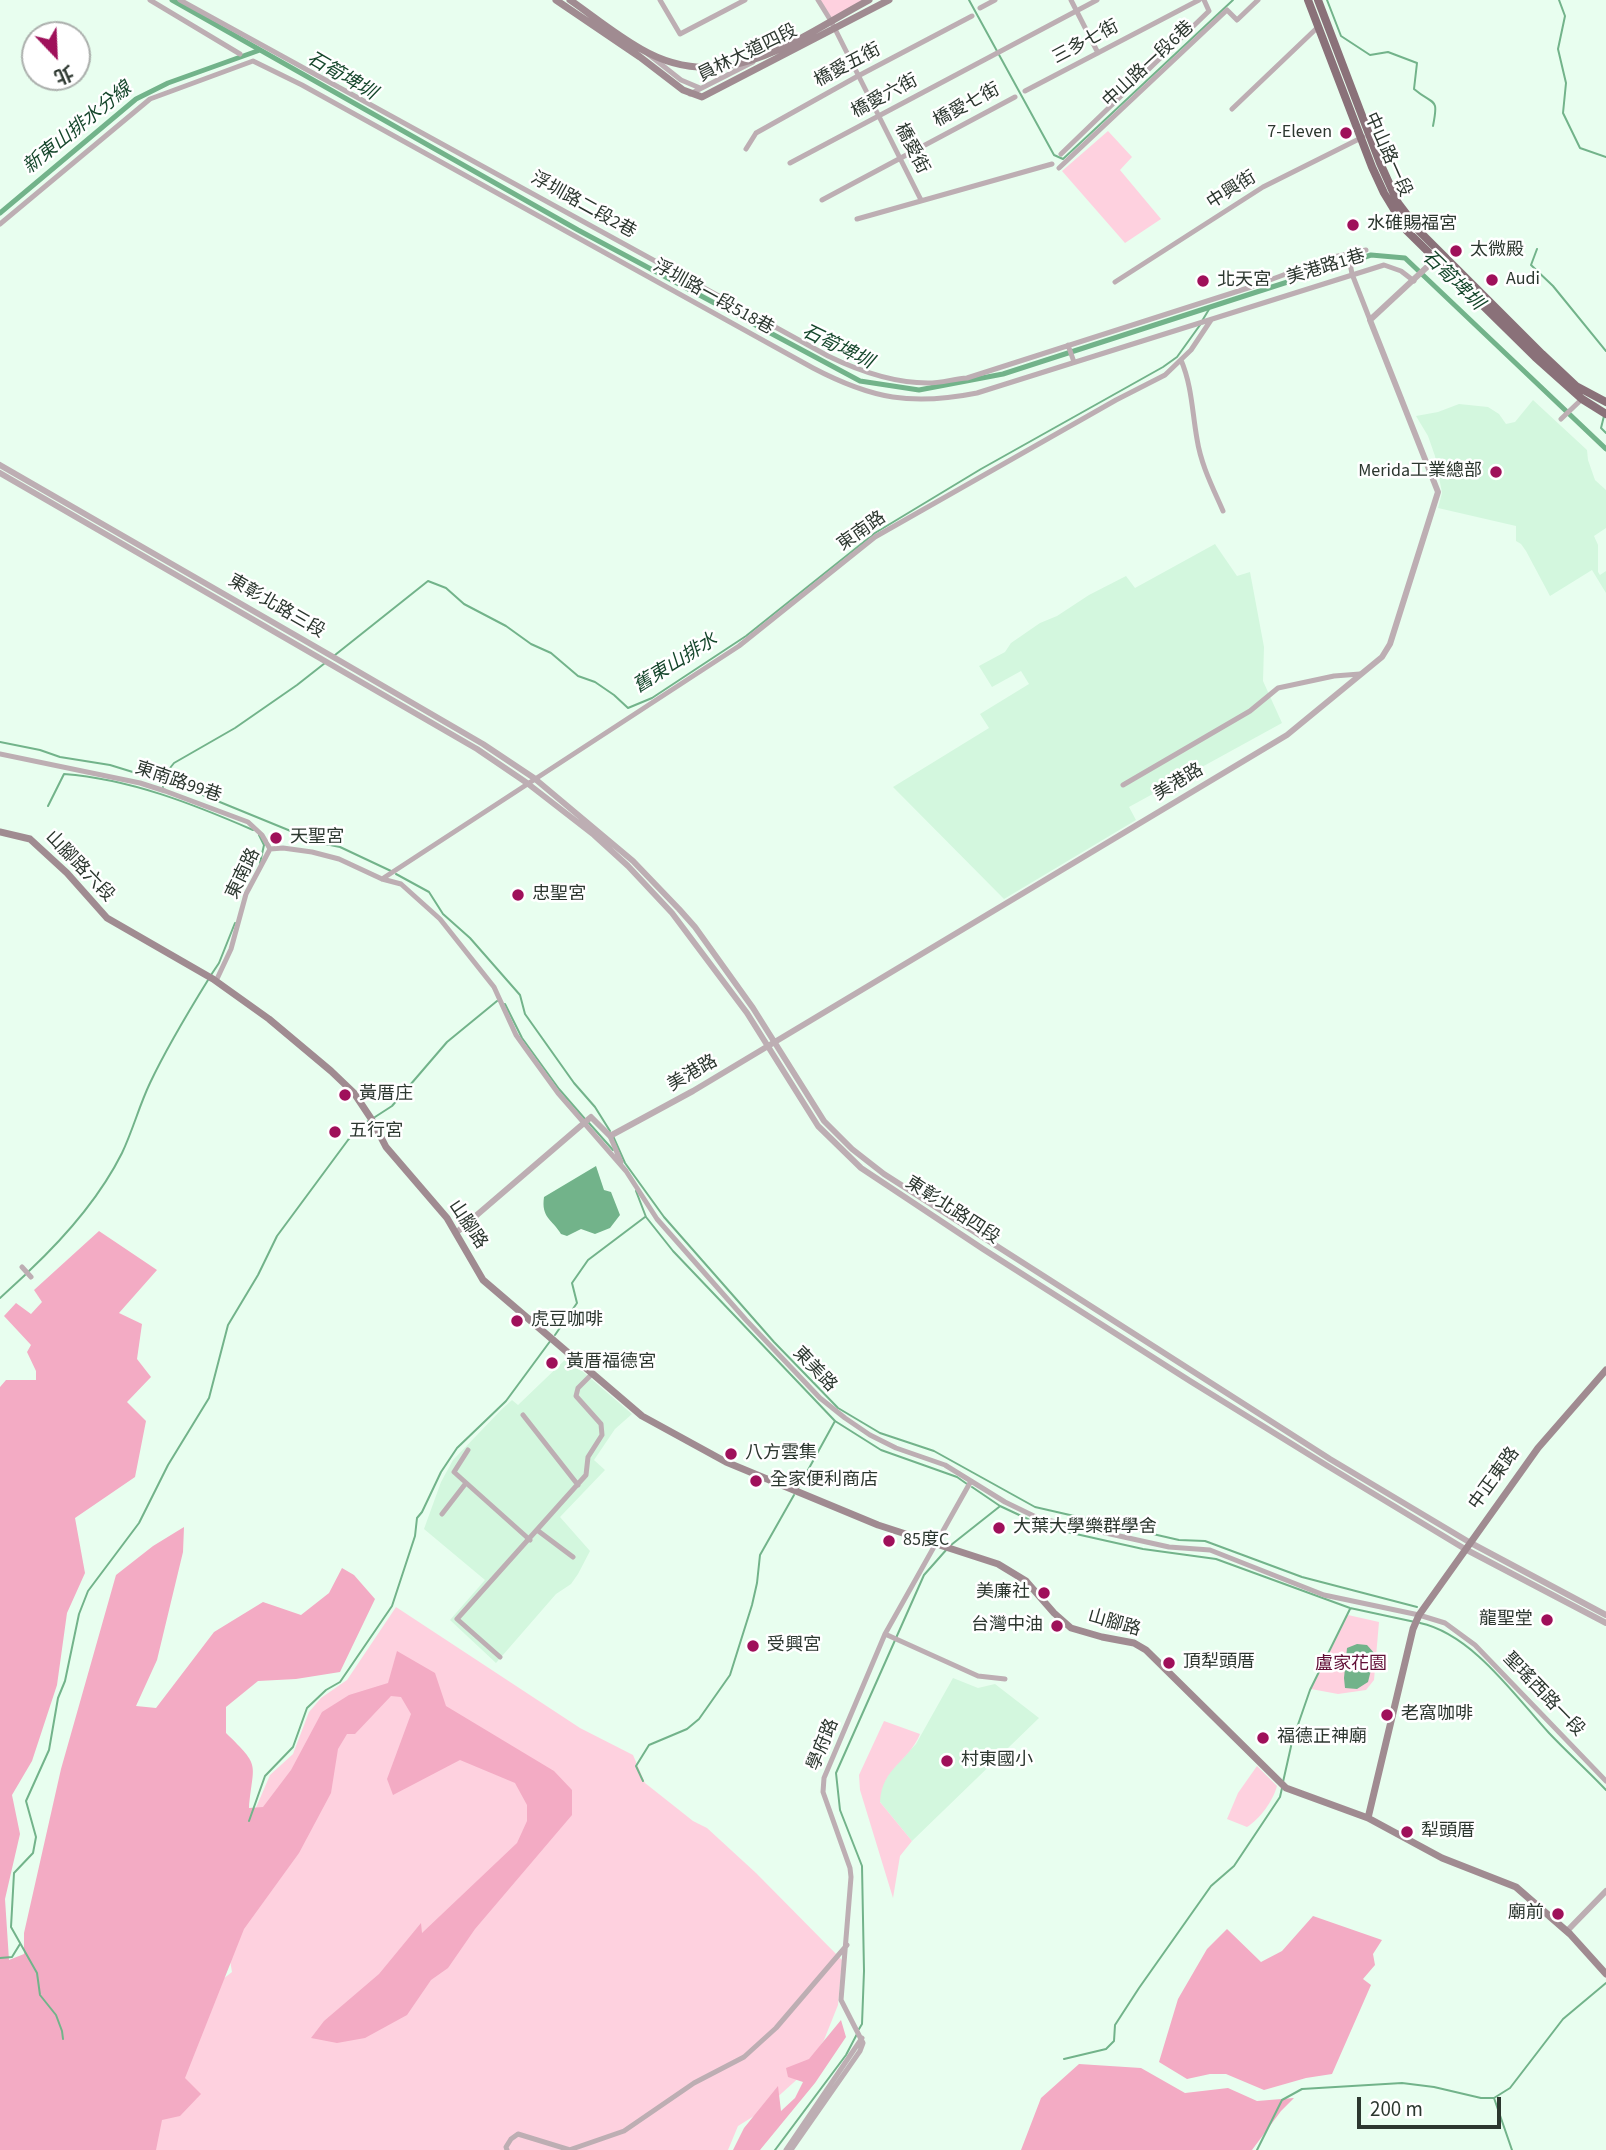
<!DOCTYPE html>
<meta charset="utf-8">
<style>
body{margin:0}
#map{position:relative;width:1606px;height:2150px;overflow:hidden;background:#e8feef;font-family:"Source Sans 3","Noto Sans TC",sans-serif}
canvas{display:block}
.north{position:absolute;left:21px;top:21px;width:70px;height:70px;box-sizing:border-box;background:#fff;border:2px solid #abafac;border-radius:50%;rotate:157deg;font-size:19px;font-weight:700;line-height:28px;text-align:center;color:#2c372f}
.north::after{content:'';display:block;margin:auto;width:24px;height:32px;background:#9f105a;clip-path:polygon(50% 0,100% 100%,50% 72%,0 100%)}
.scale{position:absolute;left:1357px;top:2097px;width:144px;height:32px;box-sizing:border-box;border:4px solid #2c372f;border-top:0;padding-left:9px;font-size:21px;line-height:24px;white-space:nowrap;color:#2c372f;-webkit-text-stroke:5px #fff;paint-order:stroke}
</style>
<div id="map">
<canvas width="1606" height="2150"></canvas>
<div class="north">北</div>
<div class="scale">200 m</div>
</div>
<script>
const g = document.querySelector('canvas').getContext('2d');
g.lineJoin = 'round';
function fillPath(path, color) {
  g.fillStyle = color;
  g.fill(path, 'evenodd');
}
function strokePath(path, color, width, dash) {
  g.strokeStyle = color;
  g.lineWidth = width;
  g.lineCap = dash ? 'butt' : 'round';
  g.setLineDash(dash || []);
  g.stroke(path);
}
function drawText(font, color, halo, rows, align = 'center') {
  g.font = font + ' "Source Sans 3","Noto Sans TC",sans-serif';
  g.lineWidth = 5;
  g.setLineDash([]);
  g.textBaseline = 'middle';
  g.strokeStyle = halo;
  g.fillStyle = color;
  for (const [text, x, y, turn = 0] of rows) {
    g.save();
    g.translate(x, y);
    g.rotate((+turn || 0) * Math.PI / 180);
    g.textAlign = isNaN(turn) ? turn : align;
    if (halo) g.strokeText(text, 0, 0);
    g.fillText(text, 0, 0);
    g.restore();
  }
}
fillPath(new Path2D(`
 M1533 400 1587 450 1588 460 1595 480 1606 490V528L1594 536 1598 545V572L1600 575 1606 571V593L1592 570 1550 596 1526 551 1521 544 1516 541V526L1438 508 1442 493 1435 456 1428 436 1416 416 1438 412 1459 404 1488 407 1499 414 1506 424 1515 422Z
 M1215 544 1237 576 1250 572 1264 647 1263 681 1282 723 1129 807 1136 820 1004 899 893 787 989 728 980 714 1029 684 1021 671 992 687 979 666 1005 652 1011 643 1040 623 1057 616 1089 595 1126 576 1135 588Z
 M567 1358 632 1414 615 1429 594 1460 605 1470 560 1517 590 1551 578 1574 571 1584 556 1594 496 1663 450 1620 485 1580 424 1529 441 1482 453 1460 501 1410 512 1400 518 1405Z
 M953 1678 978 1688 995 1684 1039 1718 912 1841 880 1802V1794L884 1778 916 1744Z`), '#d3f7de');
fillPath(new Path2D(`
 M818 0H868L831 21Z
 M1108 131 1132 157 1120 170 1161 219 1125 243 1062 171Z
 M396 1607 580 1728 633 1755 645 1783 693 1821 707 1828 756 1873 842 1960 838 2005 824 2040 803 2074 762 2111 738 2126 728 2150H139L219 1982 232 1972 226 1937 249 1824 270 1775 293 1754 309 1712 321 1698 347 1680Z
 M1348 1615 1379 1622 1374 1680 1366 1690 1338 1694 1311 1689Z
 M884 1721 920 1734C908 1763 882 1767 880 1802L912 1841 900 1856 893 1898 860 1790 859 1775Z
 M1257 1766 1277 1786C1273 1801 1260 1819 1247 1827L1227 1819 1238 1793Z`), '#fed1df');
fillPath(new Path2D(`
 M99 1231 157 1270 119 1313 142 1324 137 1359 151 1377 127 1402 146 1421 135 1477 75 1518 85 1573 67 1613 57 1685 32 1761 12 1795 20 1834 5 1899 9 1960 24 1954V1933L61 1769 116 1575 153 1546 184 1527 183 1552 157 1660 136 1706 156 1708 214 1632 263 1602 301 1615 329 1593 342 1568 354 1575 375 1599 340 1672 296 1679 258 1681 226 1707V1733C262 1768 253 1762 249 1808L263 1807 291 1770 322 1712 349 1695 388 1683 397 1651 435 1673 446 1706 554 1771 572 1790V1815L475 1929 448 1968 431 1980 407 2015 365 2038 337 2043 311 2038 324 2021 379 1974 421 1923 422 1933 517 1843 527 1821V1805L515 1783 460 1760 393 1795 387 1779 411 1714 401 1697 391 1696 355 1734H347L338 1749 331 1793 299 1853 244 1929 185 2078 201 2094 180 2116 162 2120 156 2150H0V1387L6 1380H36V1371L27 1352 31 1345 4 1316 16 1303 31 1314 42 1302 34 1290Z
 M1313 1916 1382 1940 1373 1954 1375 1965 1363 1979 1371 1985 1332 2074 1306 2078 1264 2090 1226 2074H1210L1187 2079 1159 2062 1178 1999 1207 1949 1227 1929 1261 1962 1282 1951Z
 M841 2020 846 2037 815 2083 760 2150H733L744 2128 778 2086 781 2111 795 2098 803 2082 788 2077 786 2068 809 2059Z
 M1079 2064 1141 2068 1185 2093 1228 2088 1257 2101 1294 2098 1281 2111 1252 2150H1021L1041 2098Z`), '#f3abc4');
fillPath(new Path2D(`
 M596 1166 604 1190 611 1192 620 1215 610 1228 595 1234 581 1229 567 1236 561 1234C552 1219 541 1218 544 1197Z
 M1357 1644 1367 1645 1375 1654 1368 1682 1357 1689 1345 1688 1344 1678 1347 1648Z`), '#72b38a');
strokePath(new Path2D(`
 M969 0 1054 155 1063 159 1233 0
 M1327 0 1341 36 1370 55 1388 52 1417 63 1414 89C1434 106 1439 96 1433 126
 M1559 0 1565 16 1558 49 1566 83 1563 113 1580 148 1606 157
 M1537 249 1531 265 1553 286 1606 351
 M1202 321 1211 306
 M1604 416 1601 428 1606 433
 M335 655 428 581 446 588 464 604 506 626 531 644 551 653 578 676 595 682 614 695 628 708 652 698 746 636 875 533 981 469 1163 367 1177 357 1200 325
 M0 742 40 750 60 757 110 765 188 789 320 843 340 847 391 871
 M163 787 166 773 174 763 235 728 297 685 325 663
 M48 806 64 774C130 779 193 804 253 830
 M259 835 264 845 260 863
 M396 874 429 892 443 914 470 938 520 995 525 1014 574 1083 595 1107 610 1131
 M211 975 219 963 235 923
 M505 1004 522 1038 559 1089 585 1119
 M375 1117 392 1106 447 1042 497 1001
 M589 1123 613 1150
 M613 1136 625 1163 664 1217 774 1342 838 1408 880 1433 934 1451 1035 1507 1179 1540 1205 1541 1302 1577 1417 1607
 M636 1191 646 1217 673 1251 835 1421 881 1450 957 1477 967 1484
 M29 1271C64 1238 100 1197 122 1153 133 1130 139 1106 150 1083 167 1047 187 1014 208 980
 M0 1298 25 1275
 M555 1335 577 1303 572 1283 588 1260 645 1217
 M972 1487 1000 1506 1032 1521 1058 1530 1143 1549 1216 1559 1350 1608 1415 1622
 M797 1490 835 1421
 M951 1545 999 1507
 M1420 1623C1472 1634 1515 1696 1549 1733 1568 1753 1588 1771 1606 1790
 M643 1781 636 1766 649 1745 687 1729 699 1719 730 1675 752 1605 757 1583 760 1555 794 1495
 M1283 1782 1292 1742 1310 1690 1350 1609
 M249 1821 265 1776 293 1747 307 1708 326 1690 340 1682 392 1606 415 1536 417 1518 422 1512 441 1472 457 1448 506 1401 551 1340
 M0 1958 12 1957 20 1944
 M859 2029 862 2024 864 1971 862 1866 840 1810 836 1773 924 1575 947 1549
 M63 2039 62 2031 56 2015 40 1995 37 1973 11 1927 14 1873 33 1853 36 1837 26 1801 49 1750 58 1698 65 1681 79 1614 88 1591 139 1523 168 1465 209 1398 228 1325 258 1275 277 1236 348 1140 361 1125 370 1120
 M1064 2059 1106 2049 1114 2041 1115 2025 1139 1988 1211 1886 1234 1866 1280 1797 1282 1788
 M1494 2098 1512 2150
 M775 2150 846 2055 857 2034
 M1257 2150 1282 2100 1302 2089 1402 2083 1434 2087 1481 2098H1494L1510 2088 1563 2019 1606 1983`), '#72b38a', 2);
strokePath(new Path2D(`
 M172 0 578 230 860 381 919 390 1003 374 1371 255 1405 258 1606 449
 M0 213 136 99 168 83 260 50`), '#72b38a', 5);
strokePath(new Path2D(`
 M150 0 240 54
 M180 0 828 356C859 371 892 383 928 383 941 383 954 379 967 378L1251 287 1329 258 1366 250
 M660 0 680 34 745 0
 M818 0 831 21 921 200
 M1071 0 1098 53
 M980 8 995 0
 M648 54 681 80 700 88
 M1025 91 1199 0
 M690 94 753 62
 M1232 109 1318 27
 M746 149 756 133 858 76 972 16
 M1061 154 1209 11 1204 0
 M790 163 1097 0
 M1059 168 1227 10 1237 20 1258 0
 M822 200 1015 97
 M857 219 1052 164
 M0 224 150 99 253 61 302 85 813 368C872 399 912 406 977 393L1384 265 1401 271 1414 281
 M1348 252 1352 274 1370 320
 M1115 282 1263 187 1363 137
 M1068 345 1074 362
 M1181 360C1192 386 1192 411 1197 439 1201 465 1213 488 1223 511
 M1561 419 1582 399
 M0 754 140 783 165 791 248 822 262 835 270 849
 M1123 785 1250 711 1278 688 1334 676 1360 674
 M270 849 283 848 312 852 339 859 382 879 401 884 440 919 494 987 516 1035 526 1049 558 1093 626 1171 657 1219 746 1320 820 1398 845 1418 870 1435 896 1448 945 1465 1005 1502 1038 1518 1169 1547 1210 1550 1324 1595 1419 1615 1445 1623 1475 1645 1606 1781
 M382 879 739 646 875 537 1116 400 1165 375 1191 350 1211 320
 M216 981 231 949 246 894 270 849
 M610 1136 621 1162
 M22 1267 31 1277
 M523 1415 578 1485
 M468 1450 454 1472 530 1540
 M442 1514 466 1483
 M537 1530 573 1557
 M885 1634 978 1676 1005 1679
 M500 1657 457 1619 586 1475 588 1457 602 1435 601 1424 576 1396 578 1388 592 1374
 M507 2150 506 2147 511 2139 518 2134 570 2150
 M569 2150 624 2131 694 2083 744 2057 776 2028 847 1945
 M786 2150 862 2038
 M791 2150 860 2051 863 2043 841 2000 851 1877 850 1868 823 1792 824 1778 885 1634 971 1481`), '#bdaeb3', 5);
strokePath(new Path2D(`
 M0 465 335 658 483 744 534 778 633 861 679 909 695 927 753 1008 824 1121 852 1149 884 1174 1330 1459 1469 1542 1606 1615
 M0 473 477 749 527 783 594 835 628 866 672 913 747 1013 818 1126 861 1168 983 1249 1190 1381 1326 1465 1465 1549 1606 1623
 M457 1232 591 1117 610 1136 693 1091 1287 735 1382 657 1390 644 1438 492 1370 320 1427 267 1443 262
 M1567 1931 1606 1891`), '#bdaeb3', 6);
strokePath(new Path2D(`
 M556 0 640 57 683 90 702 97 889 0
 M570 0C593 16 616 35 641 49 725 98 796 39 869 0
 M0 832 30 839 67 873 107 918 213 979 269 1019 331 1071 354 1093 372 1120 386 1147 447 1218 483 1280 642 1416 726 1462 878 1525 998 1564 1026 1581 1054 1613 1071 1628 1102 1637 1134 1643 1146 1650 1286 1788 1368 1818 1442 1858 1516 1887 1570 1934 1606 1974
 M1368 1818 1413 1629 1419 1615 1538 1448 1606 1370`), '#a08b91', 7);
strokePath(new Path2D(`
 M1308 0 1372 167 1384 193 1407 231 1535 357 1582 399 1606 414
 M1318 0 1380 163 1398 203 1420 232 1542 354 1576 386 1606 402`), '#8a7179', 8);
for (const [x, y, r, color] of [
 [1346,133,7,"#9f105a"],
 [1353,225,7,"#9f105a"],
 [1456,251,7,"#9f105a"],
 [1492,280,7,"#9f105a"],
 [1203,281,7,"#9f105a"],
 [1496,472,7,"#9f105a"],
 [276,838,7,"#9f105a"],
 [518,895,7,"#9f105a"],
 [345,1095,7,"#9f105a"],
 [335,1132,7,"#9f105a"],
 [517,1321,7,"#9f105a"],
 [552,1363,7,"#9f105a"],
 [731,1454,7,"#9f105a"],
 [756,1481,7,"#9f105a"],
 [999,1528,7,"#9f105a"],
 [889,1541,7,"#9f105a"],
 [1044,1593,7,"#9f105a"],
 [1547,1620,7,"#9f105a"],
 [1057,1626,7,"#9f105a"],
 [753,1646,7,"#9f105a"],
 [1169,1663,7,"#9f105a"],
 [1387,1715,7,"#9f105a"],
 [1263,1738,7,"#9f105a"],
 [947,1761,7,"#9f105a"],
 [1407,1832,7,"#9f105a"],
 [1558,1914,7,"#9f105a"]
]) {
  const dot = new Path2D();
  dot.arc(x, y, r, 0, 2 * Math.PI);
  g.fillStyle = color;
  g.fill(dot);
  strokePath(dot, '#fff', 2.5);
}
drawText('18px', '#2c372f', '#fff', [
 ["三多七街",1086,43,-28],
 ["員林大道四段",748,54,-26],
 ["中山路一段6巷",1149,65,-43],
 ["橋愛五街",848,66,-28],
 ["橋愛六街",885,97,-28],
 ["橋愛七街",967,106,-28],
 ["橋愛街",911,149,63],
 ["中山路一段",1387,155,66],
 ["中興街",1232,191,-32],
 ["浮圳路二段2巷",583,206,29],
 ["美港路1巷",1326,268,-17],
 ["浮圳路一段518巷",713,298,29],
 ["東南路",862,532,-35],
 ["東彰北路三段",276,607,30],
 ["東南路99巷",178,783,19],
 ["美港路",1179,783,-31],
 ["山腳路六段",79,867,46],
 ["東南路",244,874,-64],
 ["美港路",693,1074,-30],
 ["東彰北路四段",952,1211,33],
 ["山腳路",467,1225,56],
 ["東美路",814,1370,46],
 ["中正東路",1495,1479,-54],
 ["山腳路",1114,1624,16],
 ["聖瑤西路一段",1543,1695,46],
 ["學府路",824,1745,-68]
]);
drawText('18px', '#2c372f', '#fff', [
 ["7-Eleven",1332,133,"right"],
 ["水碓賜福宮",1367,225],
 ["太微殿",1470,251],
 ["Audi",1506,280],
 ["北天宮",1217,281],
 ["Merida工業總部",1482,472,"right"],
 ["天聖宮",290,838],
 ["忠聖宮",532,895],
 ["黃厝庄",359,1095],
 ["五行宮",349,1132],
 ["虎豆咖啡",531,1321],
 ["黃厝福德宮",566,1363],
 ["八方雲集",745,1454],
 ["全家便利商店",770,1481],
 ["大葉大學樂群學舍",1013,1528],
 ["85度C",903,1541],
 ["美廉社",1030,1593,"right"],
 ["龍聖堂",1533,1620,"right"],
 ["台灣中油",1043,1626,"right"],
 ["受興宮",767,1646],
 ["頂犁頭厝",1183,1663],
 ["老窩咖啡",1401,1715],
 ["福德正神廟",1277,1738],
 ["村東國小",961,1761],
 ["犁頭厝",1421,1832],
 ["廟前",1544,1914,"right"]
], 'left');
drawText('18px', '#610e36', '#fff', [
 ["盧家花園",1351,1665]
]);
drawText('italic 19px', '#16472c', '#fff', [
 ["石筍埤圳",341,77,30],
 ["新東山排水分線",78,129,-39],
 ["石筍埤圳",1452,281,44],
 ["石筍埤圳",837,348,26],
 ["舊東山排水",676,664,-32]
]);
</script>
